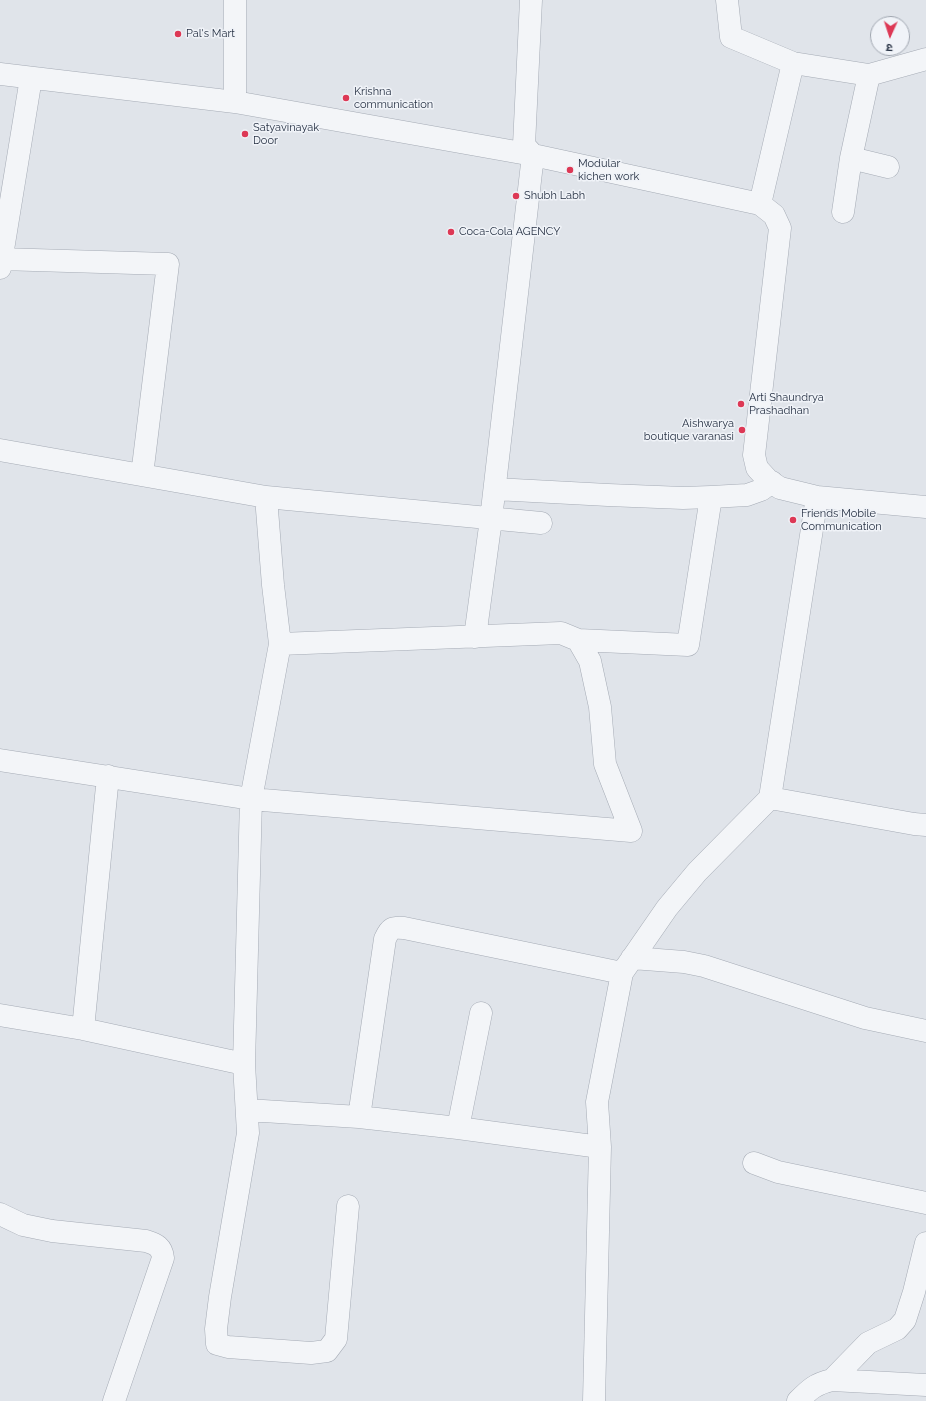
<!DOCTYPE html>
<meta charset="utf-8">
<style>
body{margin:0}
#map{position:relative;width:926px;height:1401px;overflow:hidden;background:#e0e4ea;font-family:Raleway,"Noto Sans Devanagari",sans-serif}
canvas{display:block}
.north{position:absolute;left:870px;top:16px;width:40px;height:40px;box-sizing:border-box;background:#f0f3f8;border:1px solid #a0a6b0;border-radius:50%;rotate:183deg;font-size:11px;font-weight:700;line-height:16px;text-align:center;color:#273244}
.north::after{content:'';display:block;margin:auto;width:14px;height:18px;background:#dd3855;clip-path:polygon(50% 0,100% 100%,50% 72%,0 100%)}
</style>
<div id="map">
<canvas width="926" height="1401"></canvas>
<div class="north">उ</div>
</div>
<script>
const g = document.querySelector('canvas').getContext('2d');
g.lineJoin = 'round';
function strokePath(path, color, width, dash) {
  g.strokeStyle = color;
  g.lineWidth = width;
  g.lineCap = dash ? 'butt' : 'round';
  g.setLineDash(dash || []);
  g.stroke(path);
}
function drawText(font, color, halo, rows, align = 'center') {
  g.font = font + ' Raleway,sans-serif';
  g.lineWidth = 3;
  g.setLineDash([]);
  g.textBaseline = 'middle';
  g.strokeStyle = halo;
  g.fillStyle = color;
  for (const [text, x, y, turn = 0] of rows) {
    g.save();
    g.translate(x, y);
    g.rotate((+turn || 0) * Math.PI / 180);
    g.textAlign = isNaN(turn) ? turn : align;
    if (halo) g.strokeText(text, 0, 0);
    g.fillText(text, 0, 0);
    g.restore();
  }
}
const minor = new Path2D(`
 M727 0 731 37 793 63 760 204
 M793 63 869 75 926 59
 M0 74 235 102 533 155 760 204 774 215 780 228 754 455 757 468 768 480 780 488 817 497 926 507
 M235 102V0
 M851 158 888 167
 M843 212 851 158 869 75
 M0 259 168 264 142 475
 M0 268 31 78
 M0 450 266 497 273 585 280 644 251 799 244 1064 248 1133 220 1297 216 1329 217 1344 228 1347 311 1353 327 1351 336 1339 348 1206
 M495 489 608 495 683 498 711 497 747 495 761 490 772 482
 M266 497 541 523
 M475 637 491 519 533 155 524 145 531 0
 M578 640 688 645 711 497
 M0 760 251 799 631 831 605 764 600 707 590 661 578 640 561 633 280 644
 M770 798 914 824 926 825
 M632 958 684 962 704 966 865 1018 926 1031
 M0 1015 83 1029 244 1064
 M83 1029 108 776
 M247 1110 359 1117 458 1128 600 1147
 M359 1117 385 939C390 928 392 927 404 928L622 973
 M458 1128 481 1013
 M754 1163 778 1172 926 1203
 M0 1214 23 1225 52 1231 146 1241C156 1244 162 1247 163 1258L114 1401
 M832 1380 868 1343 897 1329 905 1320 914 1292 926 1243
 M594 1401 600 1147 597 1102 622 973 667 908 697 872 770 798 817 497
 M798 1401C810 1389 815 1384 832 1380L926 1385`);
strokePath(minor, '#a5abb5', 23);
strokePath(minor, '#f3f5f8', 22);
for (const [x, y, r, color] of [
 [178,34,4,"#dd3855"],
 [346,98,4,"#dd3855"],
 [245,134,4,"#dd3855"],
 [570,170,4,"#dd3855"],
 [516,196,4,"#dd3855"],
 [451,232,4,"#dd3855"],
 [741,404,4,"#dd3855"],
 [742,430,4,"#dd3855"],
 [793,520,4,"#dd3855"]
]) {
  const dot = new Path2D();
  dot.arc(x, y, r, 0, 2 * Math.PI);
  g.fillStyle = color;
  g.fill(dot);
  strokePath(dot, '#f0f3f8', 1.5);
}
drawText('11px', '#273244', '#f0f3f8', [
 ["Pal's Mart",186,34],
 ["Krishna",354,92],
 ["communication",354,105],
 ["Satyavinayak",253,128],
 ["Door",253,141],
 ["Modular",578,164],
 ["kichen work",578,177],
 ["Shubh Labh",524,196],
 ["Coca-Cola AGENCY",459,232],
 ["Arti Shaundrya",749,398],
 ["Prashadhan",749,411],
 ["Aishwarya",734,424,"right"],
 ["boutique varanasi",734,437,"right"],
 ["Friends Mobile",801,514],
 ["Communication",801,527]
], 'left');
</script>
